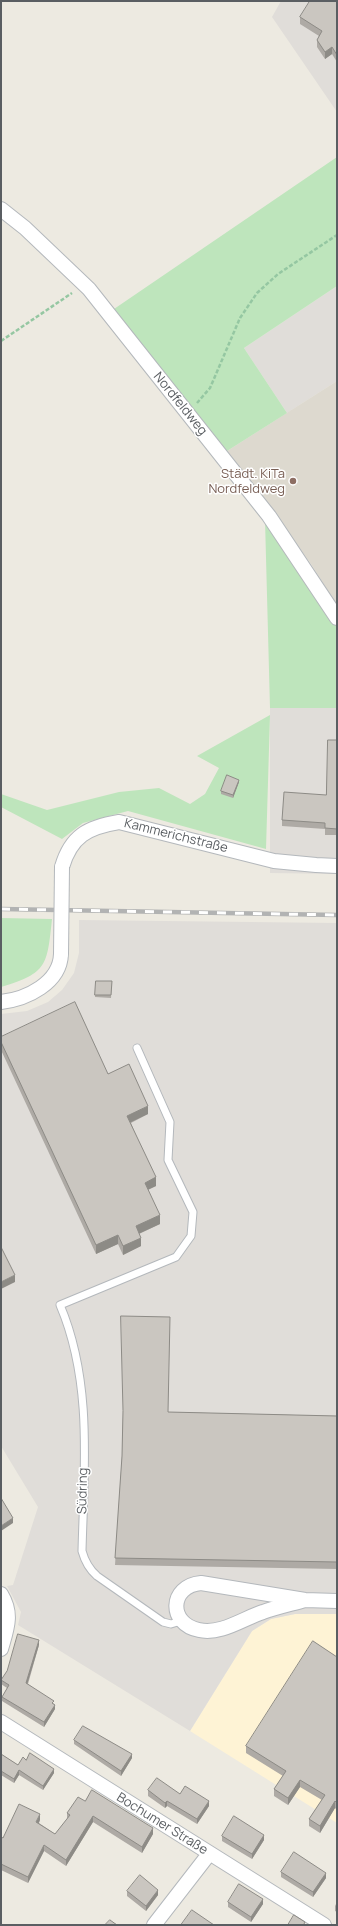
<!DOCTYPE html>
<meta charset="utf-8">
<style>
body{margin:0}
#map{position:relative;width:338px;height:1926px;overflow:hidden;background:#edeae1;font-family:Manrope,sans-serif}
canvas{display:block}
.frame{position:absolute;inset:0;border:2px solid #5a5e62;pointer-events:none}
</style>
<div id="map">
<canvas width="338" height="1926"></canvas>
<div class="frame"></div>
</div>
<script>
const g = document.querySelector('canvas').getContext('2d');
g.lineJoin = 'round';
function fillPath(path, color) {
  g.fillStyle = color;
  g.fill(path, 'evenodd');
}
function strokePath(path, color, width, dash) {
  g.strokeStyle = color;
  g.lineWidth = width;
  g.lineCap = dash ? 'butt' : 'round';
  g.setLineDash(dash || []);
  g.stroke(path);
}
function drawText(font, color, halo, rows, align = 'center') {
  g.font = font + ' Manrope,sans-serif';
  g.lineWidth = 3;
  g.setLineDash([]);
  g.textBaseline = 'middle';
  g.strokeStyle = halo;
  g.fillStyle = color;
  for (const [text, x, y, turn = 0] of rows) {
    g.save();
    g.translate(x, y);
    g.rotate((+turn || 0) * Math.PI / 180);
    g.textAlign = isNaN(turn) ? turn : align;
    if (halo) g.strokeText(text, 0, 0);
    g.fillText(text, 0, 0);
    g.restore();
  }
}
fillPath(new Path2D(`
 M295 1614H337V1823L190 1731 252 1631 271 1619Z`), '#fef3d5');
fillPath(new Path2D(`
 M281 1H337V112L272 17Z
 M337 286V381L287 413 244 348Z
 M270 708H337V874L270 873Z
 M79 920 337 923V1614H295L271 1619 252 1631 190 1731 18 1625 21 1612 7 1586 13 1585 38 1507 1 1446V1014L27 1011 48 1002 62 990 74 973 79 953Z`), '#e0ddd9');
fillPath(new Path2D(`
 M337 381V605L311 564 273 511 227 451Z`), '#ddd9cf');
fillPath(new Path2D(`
 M337 157V286L244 348 287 413 227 451 114 309Z
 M265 520 337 627V708H270Z
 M270 715 266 849 128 811 83 823 62 839 1 807V794L47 810 119 792 159 788 190 804 205 794 219 768 197 756Z
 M1 918 52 919C47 965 48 973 1 987Z`), '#bee5bc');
const lane = new Path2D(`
 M137 1048 170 1122 168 1160 193 1212 191 1236 176 1257 60 1305C93 1382 84 1470 82 1551 85 1562 89 1569 97 1576L163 1622 171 1624 181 1621`);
const street = new Path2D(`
 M1 209 25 228 89 289 269 516 337 618
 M62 867C71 836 88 827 119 822L274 861 316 865 337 866
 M1 1002C27 999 60 983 61 954
 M1 1594C13 1614 7 1628 1 1649
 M305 1600C291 1604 277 1607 263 1612 244 1618 221 1635 199 1630 168 1624 169 1586 201 1583L305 1600 337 1601
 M1 1722 324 1925
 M154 1925 209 1854`);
strokePath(lane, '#b4b8bc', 9);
strokePath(street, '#b4b8bc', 16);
strokePath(new Path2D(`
 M1 341 72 293
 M197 403 210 388 240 318 257 293 278 274 337 235`), '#95c7a2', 2.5, [4, 2]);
strokePath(lane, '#fff', 7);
strokePath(street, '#fff', 14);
const rail = new Path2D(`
 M1 909 337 915`);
strokePath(rail, '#b2b3b3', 4.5);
strokePath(rail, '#fff', 3, [9]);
const streetBridge = new Path2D(`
 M61 954 62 867`);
strokePath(streetBridge, '#b4b8bc', 16, []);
strokePath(streetBridge, '#fff', 14);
fillPath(new Path2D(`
 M337 1V62L332 54 325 59 317 47V40L319 36 300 24V17Z
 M337 740V835H325V829L282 826V820L326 795Z
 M239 782 233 798 221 794V791Z
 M96 981H112L111 998 95 997Z
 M1 1037 108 1074 148 1114 131 1123 156 1186 148 1190 160 1224 139 1234 141 1246 123 1255 118 1244 96 1254 1 1050Z
 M168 1412 337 1416V1569L115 1565 122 1456 123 1415Z
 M39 1645 28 1684 54 1704 55 1709 44 1727 2 1701V1697L7 1688 1 1684V1680Z
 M337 1657V1810L335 1808 320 1833 309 1826V1819L322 1800 300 1787 288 1805 274 1796V1789L283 1776 246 1753V1746Z
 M74 1740 132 1758 121 1776 74 1744Z
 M1 1754 18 1765 26 1760 54 1773 43 1790 19 1775 14 1783 1 1775Z
 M148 1790 180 1794 209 1806 197 1824 167 1806 165 1808 148 1796Z
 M85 1801 153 1834 142 1853 93 1822 66 1866 44 1851 28 1883 1 1870V1837L3 1838 40 1820 39 1823 55 1834 67 1819V1813Z
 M222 1836 264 1840 252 1859 222 1841Z
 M281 1872 326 1878 313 1897 281 1877Z
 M127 1891 158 1895 146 1911 127 1896Z
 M228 1902 263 1904 251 1922 228 1907Z
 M337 1902V1912L335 1911V1906Z`), '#aeaaa5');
fillPath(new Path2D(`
 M332 47V54L325 59V52Z
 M239 780V782L233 798V795Z
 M148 1106V1114L127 1124V1116Z
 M156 1177V1186L145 1191V1183Z
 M160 1215V1224L136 1235V1226Z
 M118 1235V1244L96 1254V1245Z
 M141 1238V1246L123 1255V1246Z
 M15 1275V1282L1 1289V1282Z
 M13 1518V1523L1 1531V1526Z
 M39 1640V1645L26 1688V1683Z
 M55 1705V1709L44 1727V1722Z
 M132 1754V1758L121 1776V1771Z
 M54 1769V1773L43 1790V1786Z
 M19 1770V1775L14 1783V1779Z
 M300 1780V1787L288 1805V1798Z
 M167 1801V1806L165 1808V1803Z
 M209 1801V1806L197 1824V1819Z
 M335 1801V1808L320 1833V1826Z
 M40 1814V1820L36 1828V1822Z
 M93 1816V1822L66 1866V1860Z
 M153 1828V1834L142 1853V1847Z
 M264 1835V1840L252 1859V1854Z
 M44 1845V1851L28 1883V1877Z
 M326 1873V1878L313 1897V1892Z
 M158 1890V1895L146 1911V1906Z
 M263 1899V1904L251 1922V1917Z`), '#8d8b86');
const building = new Path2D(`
 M310 1H337V55L332 47 325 52 317 40 322 31 300 17Z
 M328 740H337V829L325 828V823L282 820 284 792 326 795Z
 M227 775 239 780 233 795 221 791Z
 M96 981H112L111 995H95Z
 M75 1002 108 1074 129 1064 148 1106 127 1116 156 1177 145 1183 160 1215 136 1226 141 1238 123 1246 118 1235 96 1245 1 1042V1037Z
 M1 1247 15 1275 1 1282Z
 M121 1316 170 1317 168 1412 337 1416V1562L115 1558 122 1456 123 1411Z
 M1 1498 13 1518 1 1526Z
 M18 1634 39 1640 26 1683 54 1701 52 1703 55 1705 44 1722 2 1697 9 1685 1 1680 7 1671Z
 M313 1641 337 1657V1803L335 1801 320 1826 309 1819 325 1795 300 1780 288 1798 274 1789 286 1771 246 1746Z
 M83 1726 132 1754 121 1771 74 1740Z
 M30 1753 54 1769 43 1786 19 1770 14 1779 1 1771V1754L18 1765 23 1757 26 1760Z
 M157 1778 180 1794 185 1786 209 1801 197 1819 167 1801 165 1803 148 1790Z
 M92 1790 153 1828 142 1847 93 1816 66 1860 44 1845 28 1877 1 1864V1865V1837L3 1838 19 1804 40 1814 36 1822 55 1834 70 1815 67 1813 78 1797 85 1801Z
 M234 1816 264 1835 252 1854 222 1836Z
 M294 1852 326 1873 313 1892 281 1872Z
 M140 1875 158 1890 146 1906 127 1891Z
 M239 1884 263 1899 251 1917 228 1902Z
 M192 1910 214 1925H181Z
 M294 1915 305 1922 304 1924 305 1925H288Z
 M110 1920 117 1925H105Z`);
fillPath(building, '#cac6c0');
strokePath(building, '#8d8b86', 1);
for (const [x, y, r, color] of [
 [293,481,4,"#8d6e63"]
]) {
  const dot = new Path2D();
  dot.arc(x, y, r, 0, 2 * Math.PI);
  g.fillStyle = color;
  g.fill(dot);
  strokePath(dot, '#fff', 1.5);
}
drawText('13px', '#5a5e62', '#fff', [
 ["Nordfeldweg",180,404,51],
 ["Kammerichstraße",176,836,14],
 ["Südring",83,1491,-89],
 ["Bochumer Straße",162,1824,32]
]);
drawText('13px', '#785e54', '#fff', [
 ["Städt. KiTa",285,474],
 ["Nordfeldweg",285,489]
], 'right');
</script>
